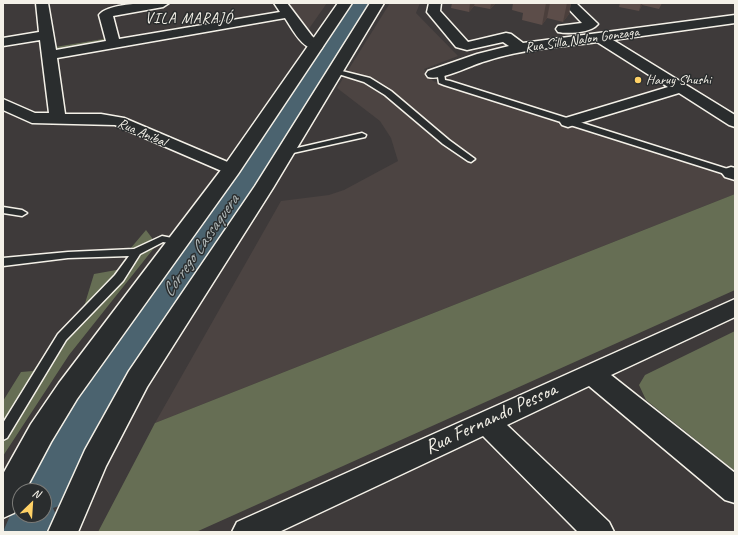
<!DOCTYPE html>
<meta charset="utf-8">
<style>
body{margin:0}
#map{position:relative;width:738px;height:535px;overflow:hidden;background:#3e3a3a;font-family:Caveat,sans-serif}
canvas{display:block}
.frame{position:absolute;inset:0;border:4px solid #f4f1e8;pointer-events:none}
.north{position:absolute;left:12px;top:483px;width:40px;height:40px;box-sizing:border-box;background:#2a2d2e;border:1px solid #7b7b78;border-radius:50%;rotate:25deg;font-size:11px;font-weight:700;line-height:16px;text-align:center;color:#f4f1e8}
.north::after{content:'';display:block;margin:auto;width:14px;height:18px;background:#ffd166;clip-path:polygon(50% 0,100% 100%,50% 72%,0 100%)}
</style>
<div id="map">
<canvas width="738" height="535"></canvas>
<div class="frame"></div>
<div class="north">N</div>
</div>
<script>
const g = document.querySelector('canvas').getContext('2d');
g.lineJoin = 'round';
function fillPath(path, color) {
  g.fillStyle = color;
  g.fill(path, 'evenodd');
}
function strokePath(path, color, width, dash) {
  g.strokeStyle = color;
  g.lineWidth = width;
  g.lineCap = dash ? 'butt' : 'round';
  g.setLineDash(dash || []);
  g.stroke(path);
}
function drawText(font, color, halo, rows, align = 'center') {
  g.font = font + ' Caveat,sans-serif';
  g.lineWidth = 3;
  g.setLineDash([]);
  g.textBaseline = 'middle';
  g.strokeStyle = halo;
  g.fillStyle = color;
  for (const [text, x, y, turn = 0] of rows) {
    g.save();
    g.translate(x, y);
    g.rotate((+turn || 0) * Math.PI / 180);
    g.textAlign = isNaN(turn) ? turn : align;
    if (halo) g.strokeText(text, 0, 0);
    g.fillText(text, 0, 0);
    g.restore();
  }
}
fillPath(new Path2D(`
 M288 3H327L308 30Z
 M390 3H420L416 13 458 56 424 69 433 81 735 177V194L155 423 281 201 329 195 344 190 398 161 391 138 380 121 337 88Z`), '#4c4442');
fillPath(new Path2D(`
 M109 38V41L68 51 55 50V47Z
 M735 194V290L196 532H98L155 423Z
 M146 230 152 238 154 248 69 355 3 456V401L21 372 33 371 49 349 83 310 94 274 122 269 130 249Z
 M735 331V471L646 400 639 385 645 375Z`), '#666e54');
fillPath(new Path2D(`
 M353 3H373L337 56 223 240 144 352 101 418 59 506 53 508 56 515 49 532H3L17 499 20 498V515H44V491H21C65 389 137 313 201 224 253 152 300 76 353 3Z`), '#4b636f');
const lane = new Path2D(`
 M334 69 370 78 391 91 449 140 475 159 471 162 468 161 443 144 385 95 364 82 332 72 330 71Z
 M430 72 444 73 445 80 450 81 734 171 735 173 731 176 728 175 444 85 439 83 438 77 430 76Z
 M362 133 366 135 365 137 284 155 280 153 284 151Z
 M3 207 22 210 27 213 22 216 3 213Z
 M162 236 182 240 184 242 179 245 163 242 140 254 123 281 66 340 7 438 3 440V423L58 334 115 275 129 256 68 258 3 266V258L68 252 134 249Z`);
const street = new Path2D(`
 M36 3H48L56 50 106 41 99 15C108 2 154 3 169 3L163 7 113 16 119 39 280 12 274 3H287L312 36 323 46 321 49C304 53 293 30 285 18L57 58 65 114H101L124 118 237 166 240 170 237 174 231 175 115 125 32 123 3 110V99L35 113H49L40 40 3 46V38L39 32Z
 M429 3H441L440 11 468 42 506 33 511 34 523 43 735 15V23L613 40 735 115V127L729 125 679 93 574 125 568 127 562 125 560 122 562 119 668 87 597 42C560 47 521 49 486 61 471 65 442 81 428 77L426 74 428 71 477 54 509 46 503 42 467 50 456 47 427 12Z
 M563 3H576L598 24C591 33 568 34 558 32L556 29 558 26 582 23Z
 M731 167 735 168V180L725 177 722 173 725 169Z
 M735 299V317L611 375 735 473V503L725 500 589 386 507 425 609 522 614 532H578L483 436 279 532H232L237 522Z`);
const secondary = new Path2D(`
 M338 3H352L238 174 77 399 51 442 25 491H20V501L14 513 3 518V474L31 424 59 383 224 166Z
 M370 3H384L273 188 147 387 106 466 78 532H48L85 450 129 371 255 186Z`);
strokePath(lane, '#f4f1e8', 3);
strokePath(street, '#f4f1e8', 3);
strokePath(secondary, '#f4f1e8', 3);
fillPath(lane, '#2a2d2e');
fillPath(street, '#2a2d2e');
fillPath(secondary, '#2a2d2e');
fillPath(new Path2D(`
 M452 3H496L490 9 474 6 469 12 451 8Z
 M513 3H571L569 14 563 22 547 18 542 25 522 20 523 13 512 10Z
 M620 3H662L659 9 642 5 639 11 619 7Z`), '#5c4d49');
fillPath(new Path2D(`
 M470 3H475L474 6 469 12Z
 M491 3H496L490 9Z
 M546 3H550L547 18 542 25Z
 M567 3H571L569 14 563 22Z
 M641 3H643L639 11Z`), '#4b3f3c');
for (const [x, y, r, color] of [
 [638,80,4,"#ffd166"]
]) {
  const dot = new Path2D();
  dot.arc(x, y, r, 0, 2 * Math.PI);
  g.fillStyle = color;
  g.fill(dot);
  strokePath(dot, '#2a2d2e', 1.5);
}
drawText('14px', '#f4f1e8', '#2a2d2e', [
 ["Rua Silla Nalon Gonzaga",582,40,-8],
 ["Rua Aníbal",142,133,23]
]);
drawText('14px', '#f4f1e8', '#2a2d2e', [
 ["Haruy Shushi",646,80]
], 'left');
g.letterSpacing = '1px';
drawText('15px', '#f4f1e8', '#2a2d2e', [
 ["VILA MARAJÓ",189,19]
]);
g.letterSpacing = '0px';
drawText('italic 18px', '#b0b8b8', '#2a2d2e', [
 ["Córrego Cassaquera",201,246,-55]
]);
drawText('20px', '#f4f1e8', '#2a2d2e', [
 ["Rua Fernando Pessoa",491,419,-25]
]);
</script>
